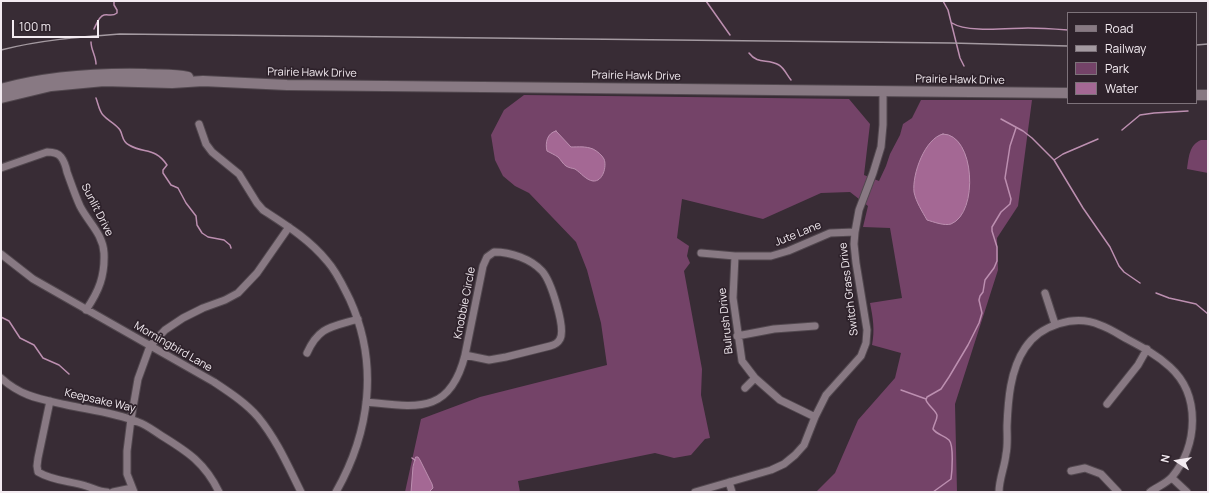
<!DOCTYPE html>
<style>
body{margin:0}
#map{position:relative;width:1209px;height:493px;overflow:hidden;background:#382c35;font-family:Manrope,sans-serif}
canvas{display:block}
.frame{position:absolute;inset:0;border:2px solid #f3ebf1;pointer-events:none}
.legend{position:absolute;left:1067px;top:12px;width:130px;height:92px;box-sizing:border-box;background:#2e222b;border:1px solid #7d727a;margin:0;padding:5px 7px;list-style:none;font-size:12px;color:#f3ebf1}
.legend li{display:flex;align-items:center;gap:8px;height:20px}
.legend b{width:20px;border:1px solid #7d727a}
.north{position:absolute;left:1157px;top:441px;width:40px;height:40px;-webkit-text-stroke:3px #2e222b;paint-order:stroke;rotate:282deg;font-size:11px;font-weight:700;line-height:16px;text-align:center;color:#f3ebf1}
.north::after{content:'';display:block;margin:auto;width:14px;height:18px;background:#f3ebf1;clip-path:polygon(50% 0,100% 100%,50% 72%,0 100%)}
.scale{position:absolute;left:12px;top:20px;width:87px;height:18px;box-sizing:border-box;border:2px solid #f3ebf1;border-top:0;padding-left:5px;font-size:12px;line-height:14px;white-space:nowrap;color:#f3ebf1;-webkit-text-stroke:3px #2e222b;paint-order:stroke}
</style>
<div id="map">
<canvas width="1209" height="493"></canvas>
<div class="frame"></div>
<ul class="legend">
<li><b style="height:5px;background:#887983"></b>Road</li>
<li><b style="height:5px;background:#a49aa1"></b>Railway</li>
<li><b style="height:11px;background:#744368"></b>Park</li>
<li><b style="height:11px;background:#a46894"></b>Water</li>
</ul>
<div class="north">N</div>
<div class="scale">100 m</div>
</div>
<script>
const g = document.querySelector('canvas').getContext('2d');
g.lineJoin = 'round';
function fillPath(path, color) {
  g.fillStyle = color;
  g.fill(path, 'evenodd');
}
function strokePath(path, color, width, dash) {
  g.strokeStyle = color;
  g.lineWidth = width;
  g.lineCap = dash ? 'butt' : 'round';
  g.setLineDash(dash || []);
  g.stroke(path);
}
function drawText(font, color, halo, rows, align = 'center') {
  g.font = font + ' Manrope,sans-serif';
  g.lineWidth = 3.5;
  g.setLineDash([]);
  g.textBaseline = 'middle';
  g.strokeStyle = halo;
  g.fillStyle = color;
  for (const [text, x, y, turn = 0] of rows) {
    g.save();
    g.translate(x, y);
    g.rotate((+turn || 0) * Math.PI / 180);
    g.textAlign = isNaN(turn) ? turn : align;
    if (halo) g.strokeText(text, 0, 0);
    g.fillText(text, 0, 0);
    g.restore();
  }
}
fillPath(new Path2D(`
 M524 95 849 99 870 124 864 175 879 181 886 166 890 154 900 135 903 124 912 118 921 100H1032L1018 206 997 238 998 270 955 404 957 492H816L835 473 858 420 895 378 901 353 872 345C875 330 873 318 870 303L902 298 890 228 863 227 868 206 850 192 821 193 763 219 682 199 677 238 689 246 687 256 690 263 684 271 702 369 701 395 710 438 705 439 691 455 674 458 655 453 518 481 520 492H405L421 419 480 397 607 365 601 323 587 270 576 242 529 193 515 186 503 176 495 160 491 135 504 110Z
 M1201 140H1208V173L1187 169C1189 157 1189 145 1201 140Z`), '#744368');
const water = new Path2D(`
 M556 131 571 147C579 147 585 146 593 149 597 151 602 155 604 159 607 166 603 182 593 181 586 180 581 173 575 169 572 168 569 168 566 166 563 164 561 160 558 157 555 155 551 153 547 151 545 143 547 133 556 131Z
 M943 134C975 134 979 213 951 224 944 226 934 222 927 220 922 211 916 202 914 192 912 174 925 138 943 134Z
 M416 457H418L420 460 432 484 433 488 429 492H411L413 467Z`);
fillPath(water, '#a46894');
strokePath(water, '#bc8fb0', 1);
strokePath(new Path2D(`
 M706 1 730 35
 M943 1 948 10 960 58 964 66
 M952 23C967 33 1009 28 1028 28 1041 28 1055 29 1068 30
 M94 29C96 25 99 16 104 15 109 14 112 17 117 13V10L114 5V1
 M91 42C91 50 96 56 96 64
 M749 53C758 65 768 58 779 65 784 68 787 75 791 80
 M96 98C98 103 99 111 103 115 108 121 115 123 120 130 123 135 122 142 129 145 144 154 155 147 167 165L163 170V173L171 185 178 188 186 203 196 216 197 225 202 233 208 237 224 240 230 245 231 248
 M1001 119 1023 131 1032 138 1054 160 1083 208 1110 247 1119 266 1124 272 1140 283
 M1122 130 1140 115 1154 113 1188 111
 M1054 160 1063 154 1098 139
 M1156 293 1169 298 1196 304 1208 314
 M1 317 9 321 20 338 34 345 43 358 59 365 69 374
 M901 390 926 399
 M412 458 415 460
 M933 492 951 479C952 472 954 445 949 440 944 435 937 435 933 429 934 424 937 420 937 416 938 412 928 406 926 400L927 397 941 389 949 377 968 345 979 323 982 313 979 300 980 296 983 292 985 280 994 268 997 261V247L992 231V227L1001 212 1010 204 1011 199 1005 178 1010 146 1016 128`), '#bc8fb0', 1.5);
const street = new Path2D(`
 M199 124 206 144 212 152 239 174 257 203 263 210C286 225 309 239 327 261 337 272 343 286 350 300 379 364 370 432 336 492
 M1 168 47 152C53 152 58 153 61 157 64 161 66 167 67 172 71 183 75 195 80 206 88 222 103 234 104 253 105 276 99 291 86 310
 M494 252C511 252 531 259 542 271 551 281 566 328 560 339 558 343 554 345 550 346L506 357 489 360 465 355 483 266 487 257Z
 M701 253 735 256H771L788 251 830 233 855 232
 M1 254 33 279 214 382C229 392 246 403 258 417 277 440 288 466 301 492
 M735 256 733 298 742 361 755 378 780 400 815 417
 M1045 293 1055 324
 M737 336 774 329 815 326
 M307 353C319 326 332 327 358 319
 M1 378C22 397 41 399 67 405 91 410 116 413 138 422 147 425 154 431 162 436 188 452 205 463 219 492
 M745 388 755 378
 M50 401 38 458 37 466 38 472C53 481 70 481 86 486 93 488 100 492 107 492
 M366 402C417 407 450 415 465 355
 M1107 404 1138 365 1147 349
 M1071 471 1085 468 1101 474 1118 492
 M1172 478 1187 492
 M729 482 732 492
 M113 492 132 488
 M134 492 127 474V451L131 419 138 379 150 346 165 330 183 318 203 308 225 300 238 293 257 273 289 227
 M695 492 771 470 784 464 795 455 804 445 815 417 826 395 861 356 866 343 867 330 856 263 854 244 855 232 859 210 873 173 881 147 883 125V91
 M999 492C999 479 1005 466 1006 454 1008 445 1007 435 1007 426 1008 401 1010 370 1025 348 1040 325 1075 314 1100 325 1109 328 1118 334 1127 339 1142 347 1157 355 1170 367 1201 395 1198 446 1172 477 1167 483 1157 487 1150 492`);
const secondary = new Path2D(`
 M1 89C48 76 96 73 145 74 159 75 174 74 188 77
 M1196 95H1208
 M1 98 51 86 104 81 172 83 203 81 287 85 1068 93`);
strokePath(street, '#52484f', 9);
strokePath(secondary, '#52484f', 12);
strokePath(street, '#887983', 7);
strokePath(secondary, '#887983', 10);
strokePath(new Path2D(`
 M1196 45 1208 44
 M1 50C40 40 79 37 120 34L951 43 1068 46`), '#a49aa1', 1.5);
drawText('11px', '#f3ebf1', '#2e222b', [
 ["Prairie Hawk Drive",312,73,1],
 ["Prairie Hawk Drive",636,76,1],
 ["Prairie Hawk Drive",960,80,1],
 ["Sunlit Drive",97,210,63],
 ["Jute Lane",798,234,-22],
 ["Switch Grass Drive",849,289,-97],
 ["Knobbie Circle",465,303,-79],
 ["Bulrush Drive",726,321,-96],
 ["Morningbird Lane",173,347,30],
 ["Keepsake Way",100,401,13]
]);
</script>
